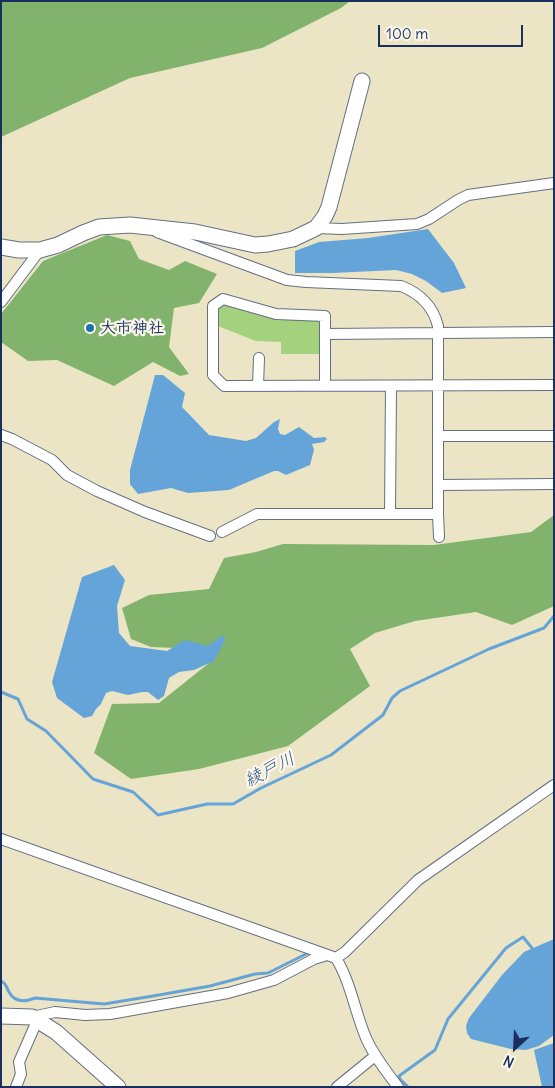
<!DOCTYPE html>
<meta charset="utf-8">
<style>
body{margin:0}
#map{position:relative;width:555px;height:1088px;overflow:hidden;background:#ebe5c6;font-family:Delius,sans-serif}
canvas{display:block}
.frame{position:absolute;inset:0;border:2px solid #1b2f5e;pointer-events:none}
.north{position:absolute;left:490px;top:1023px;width:50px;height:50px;-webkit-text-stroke:4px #fbf7ec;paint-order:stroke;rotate:205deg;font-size:14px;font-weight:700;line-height:20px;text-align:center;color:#1b2f5e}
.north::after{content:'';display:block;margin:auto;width:18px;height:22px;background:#1b2f5e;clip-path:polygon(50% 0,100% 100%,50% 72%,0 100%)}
.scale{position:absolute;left:378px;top:25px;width:145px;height:22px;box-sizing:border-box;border:2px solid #1b2f5e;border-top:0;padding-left:6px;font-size:15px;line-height:18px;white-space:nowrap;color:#1b2f5e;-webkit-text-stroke:4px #fbf7ec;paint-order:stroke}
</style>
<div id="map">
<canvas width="555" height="1088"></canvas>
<div class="frame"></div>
<div class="north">N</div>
<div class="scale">100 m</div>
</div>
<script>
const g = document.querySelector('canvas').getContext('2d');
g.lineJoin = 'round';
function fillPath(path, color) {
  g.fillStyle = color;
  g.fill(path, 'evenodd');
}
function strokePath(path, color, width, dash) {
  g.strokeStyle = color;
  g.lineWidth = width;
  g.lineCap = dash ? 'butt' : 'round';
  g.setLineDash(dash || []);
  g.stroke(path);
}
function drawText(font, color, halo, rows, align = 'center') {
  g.font = font + ' Delius,"Klee One",sans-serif';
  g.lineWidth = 4.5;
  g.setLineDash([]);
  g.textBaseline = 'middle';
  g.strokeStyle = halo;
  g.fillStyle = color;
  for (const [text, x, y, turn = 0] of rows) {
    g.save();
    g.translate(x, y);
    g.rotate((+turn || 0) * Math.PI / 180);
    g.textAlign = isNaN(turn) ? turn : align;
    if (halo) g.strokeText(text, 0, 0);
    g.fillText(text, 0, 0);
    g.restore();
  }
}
fillPath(new Path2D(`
 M223 303C257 313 283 321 318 321L321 324 320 354H281V342L256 341 218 326V308Z`), '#a3d17e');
fillPath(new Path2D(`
 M1 1H350L341 8 262 48 130 78 1 137Z
 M107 235 130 241 139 259 169 270 185 261 217 274 199 303 174 308 169 347 189 374 180 376 153 362 114 386 57 360 28 361 1 342V314L43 261Z
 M554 515V606L512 625 476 612 415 621 375 633 350 649 370 686 288 746 199 769 131 779 94 753 112 704 159 703 209 663 203 649 151 647 131 639 122 608 149 595 209 589 224 558 256 552 283 544 434 545 531 532Z`), '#82b36d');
fillPath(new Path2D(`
 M428 229 454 263 466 288 442 293 426 281 412 274 396 270 333 273H295V251L319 242 368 238Z
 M155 375H163L185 393 182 407 209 435 246 441 256 438 274 422 280 419 278 429 280 434 285 435 299 427 314 438 325 437 327 439 324 442 312 444 314 450 310 465 286 475 278 471H274L229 490 188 493 171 488 138 494 130 484V470Z
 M114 565 125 580 117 606 119 633 130 646 167 651 185 640 208 646 223 635 225 640 214 661 194 670 179 672 169 678 164 696 158 700 148 692H142L128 695 112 691 106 693 101 704 96 709 92 716 84 718 57 698 52 682 82 577Z
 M554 939V1035L539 1046 526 1050 511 1049 471 1039 467 1033 466 1026 469 1018 502 975 524 952Z
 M554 1043V1087H542L534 1050Z`), '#65a4d8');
strokePath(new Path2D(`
 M1 692 18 699 27 719 46 731 93 779 133 792 158 815 207 804H233L261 788 331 755 383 715 392 698 400 691 489 649 544 628 554 616
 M1 981C7 984 6 987 9 992 15 1003 25 1002 35 998L104 1004 153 996 210 986 255 974 268 973 306 954
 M408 1087 400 1079 399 1076 435 1050 448 1019 506 948 523 937 532 948`), '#65a4d8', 3);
const street = new Path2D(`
 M316 228 342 229 417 224 429 219 458 200 468 195 554 183
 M157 232 287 280 306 282 401 286C419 293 433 306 438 326V514H257L222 532
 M1 302 40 250
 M554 332 325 334V316L276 314 223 299 213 306V375L224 386 554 385
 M325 334V386
 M258 386 259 358
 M1 435 12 439 52 460 67 475 97 491 145 512 210 536
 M438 436H554
 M439 485 554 484
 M390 514 391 386
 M438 514 439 537
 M1 839 336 958C351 983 355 1012 366 1038 374 1056 386 1071 398 1087
 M336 958 345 952 418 880 554 785
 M32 1017 55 1012 85 1015 110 1014 228 993 274 980 314 959 327 955
 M16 1087 21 1074 19 1062 37 1021
 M337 1087 375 1056`);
const secondary = new Path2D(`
 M1 247 19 250H40L58 245 83 233 99 227 130 225 195 232 255 245 268 244 293 239 316 228 325 216 329 207 362 81
 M1 1016 32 1017 56 1032 118 1087`);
strokePath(street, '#646f82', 12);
strokePath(secondary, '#646f82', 17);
strokePath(street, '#fff', 10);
strokePath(secondary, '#fff', 15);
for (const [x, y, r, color] of [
 [90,328,5,"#1f6fb2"]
]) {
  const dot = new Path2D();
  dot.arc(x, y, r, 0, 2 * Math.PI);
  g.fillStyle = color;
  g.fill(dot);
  strokePath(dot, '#fbf7ec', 2);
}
drawText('bold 16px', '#1b2f5e', '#fbf7ec', [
 ["大市神社",100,328]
], 'left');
drawText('italic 18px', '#355889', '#fbf7ec', [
 ["綾戸川",270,770,-27]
]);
</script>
